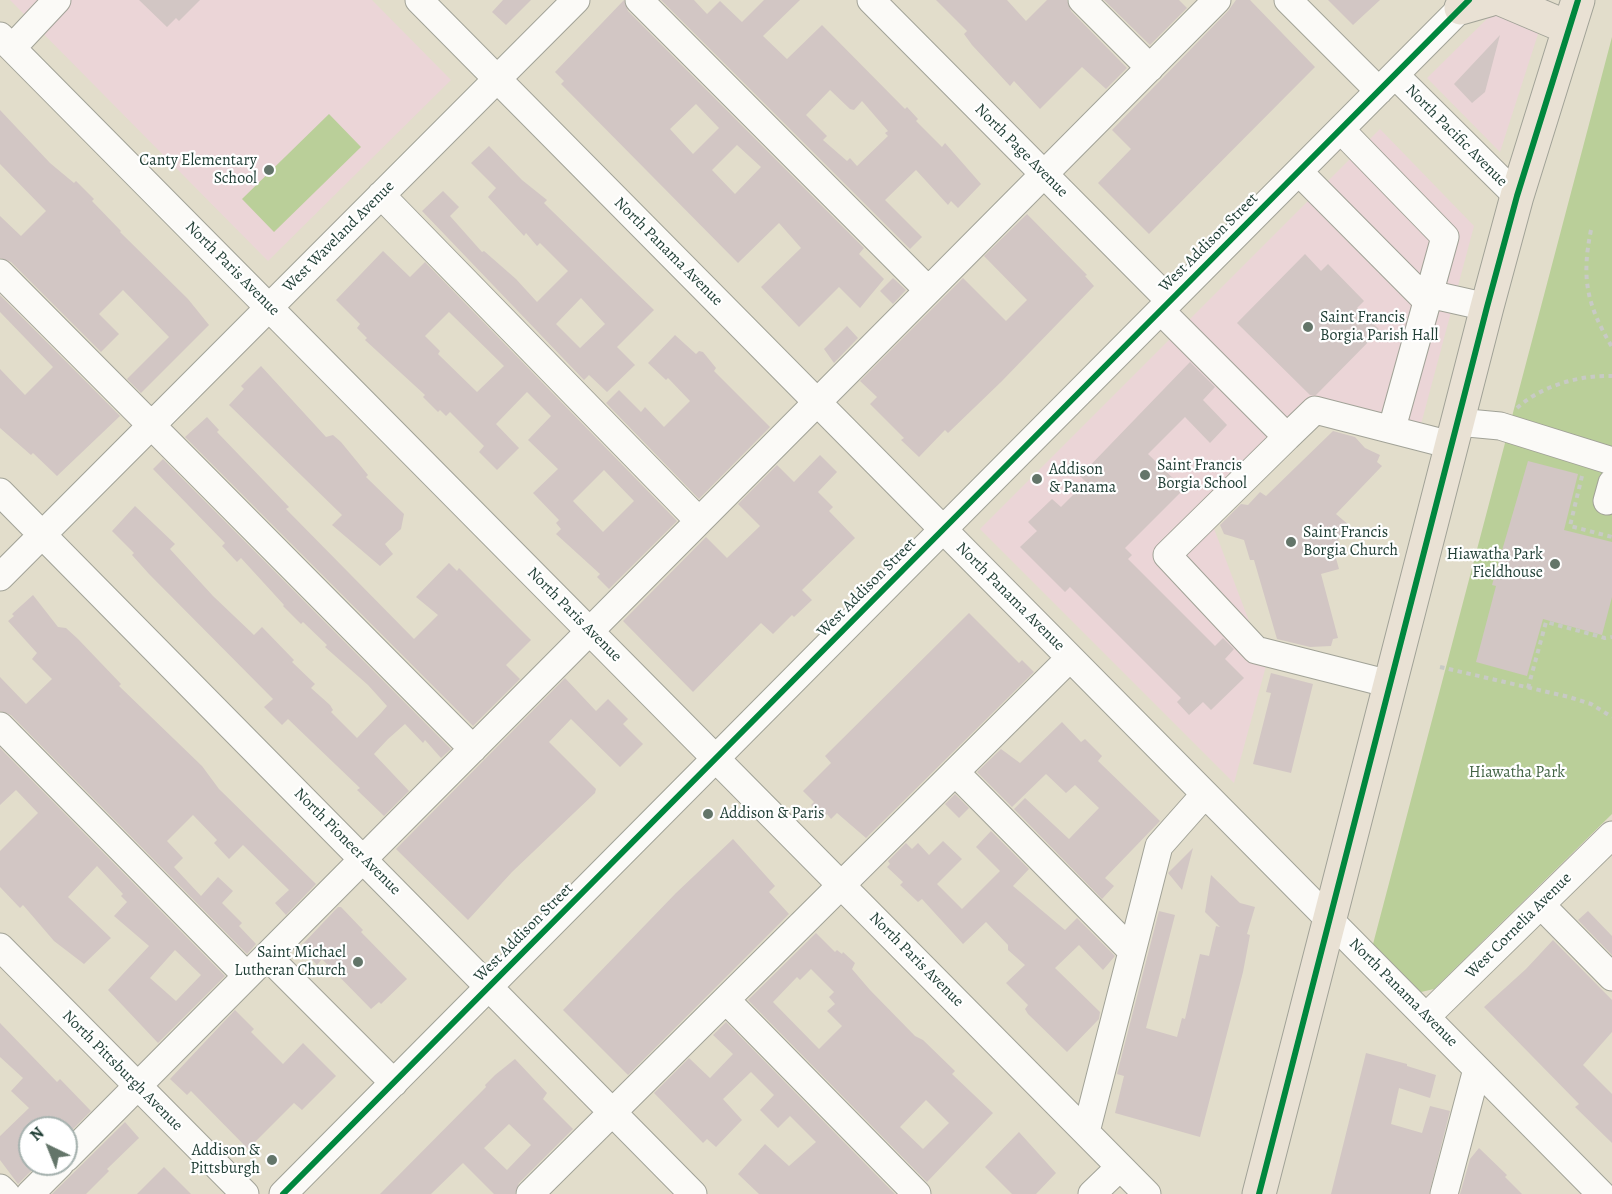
<!DOCTYPE html>
<style>
body{margin:0}
#map{position:relative;width:1612px;height:1194px;overflow:hidden;background:#e2ddcb;font-family:Alegreya,serif}
canvas{display:block}
.north{position:absolute;left:18px;top:1116px;width:60px;height:60px;box-sizing:border-box;background:#fff;border:2px solid #a5b1ae;border-radius:50%;rotate:317deg;font-size:16px;font-weight:700;line-height:24px;text-align:center;color:#1f3d34}
.north::after{content:'';display:block;margin:auto;width:21px;height:27px;background:#637569;clip-path:polygon(50% 0,100% 100%,50% 72%,0 100%)}
</style>
<div id="map">
<canvas width="1612" height="1194"></canvas>
<div class="north">N</div>
</div>
<script>
const g = document.querySelector('canvas').getContext('2d');
g.lineJoin = 'round';
function fillPath(path, color) {
  g.fillStyle = color;
  g.fill(path, 'evenodd');
}
function strokePath(path, color, width, dash) {
  g.strokeStyle = color;
  g.lineWidth = width;
  g.lineCap = dash ? 'butt' : 'round';
  g.setLineDash(dash || []);
  g.stroke(path);
}
function drawText(font, color, halo, rows, align = 'center') {
  g.font = font + ' Alegreya,serif';
  g.lineWidth = 4.5;
  g.setLineDash([]);
  g.textBaseline = 'middle';
  g.strokeStyle = halo;
  g.fillStyle = color;
  for (const [text, x, y, turn = 0] of rows) {
    g.save();
    g.translate(x, y);
    g.rotate((+turn || 0) * Math.PI / 180);
    g.textAlign = isNaN(turn) ? turn : align;
    if (halo) g.strokeText(text, 0, 0);
    g.fillText(text, 0, 0);
    g.restore();
  }
}
fillPath(new Path2D(`
 M10 0H372L451 80 268 261Z
 M1506 0H1549L1500 152 1427 78Z
 M1380 129 1474 226 1420 428 1316 415 1210 518 1266 666 1234 783 980 529Z`), '#ebd5d7');
fillPath(new Path2D(`
 M1612 37V814L1434 989 1421 992 1373 944Z
 M329 114 361 147 274 232 242 199Z`), '#bacf99');
fillPath(new Path2D(`
 M139 0H200L179 21 176 18 167 27Z
 M503 0H531L506 25 492 12Z
 M624 0 628 11 864 248 859 254 884 279 860 308 839 287 799 327 761 287 801 248 779 223 738 263 561 84 564 81 555 72ZM696 104 719 128 693 154 670 129ZM737 145 761 167 735 194 712 170Z
 M661 0H694L707 14 720 1 742 22 764 0H800L763 36 787 59 822 25 905 109 907 107 918 119 916 121 942 147 945 143 981 184 958 208 951 201 948 205 916 170 885 200 922 237 910 249ZM830 90 850 109 854 110 862 101 888 131 885 133 888 136 857 166 850 158 847 161 823 140 827 136 806 115Z
 M936 0H1007L1026 21 1047 0H1067L1071 11 1127 68 1106 89 1082 67 1040 109 1014 81 1010 86 972 45 964 34 967 31Z
 M1104 0H1179L1187 8 1150 45Z
 M1236 0H1250L1315 67 1149 234 1098 183 1131 149 1112 130 1228 11Z
 M1328 0H1380L1353 25Z
 M1500 35 1485 92 1472 103 1454 84Z
 M0 110 50 163 74 183 76 181 94 199 92 201 121 231 120 232 188 299 209 325 141 393 127 379 169 337 123 290 99 314 119 334 101 352 11 262 0 258V216L21 236 46 211 0 164Z
 M489 146 522 180 547 200 544 203 550 209 654 310 617 347 635 365 607 392 589 375 584 380 422 211 443 191 459 207 450 216 482 252 484 251 516 279 537 302 568 271 540 243 537 246 526 233 524 236 488 197 496 188 471 163ZM581 298 605 324 580 348 556 324Z
 M1027 214 1087 275 1085 276 1094 286 1001 382 948 433 945 430 919 457 901 440 904 438 870 404 877 397 860 381 963 278 1006 321 1027 300 984 256Z
 M383 251 410 277 425 262 677 521 609 589 597 577 600 574 556 534 561 529 556 523 559 520 533 493 558 469 528 440 551 416 527 392 496 424 519 448 497 470 479 452 484 446 450 412 446 416 440 410 438 412 423 397 425 395 365 340 367 338 357 328 360 324 336 300ZM449 312 504 366 477 392 438 354 440 351 425 336ZM604 470 634 501 603 532 573 501Z
 M1305 254 1321 271 1328 264 1364 301 1357 308 1380 330 1316 395H1310L1237 323Z
 M893 278 906 290 893 304 880 291Z
 M0 295 120 416 57 476 33 453 31 455 0 428V369L25 395 53 367 0 312Z
 M847 326 858 338 834 363 824 349Z
 M675 335 696 354 699 351 703 352 716 368 714 371 770 427 699 499 606 403 619 390 641 412 645 407 664 427 690 401 668 378 666 380 648 363Z
 M1190 362 1215 387 1203 400 1227 425 1210 443 1185 417 1148 454 1184 489 1125 548 1132 555 1128 559 1215 646 1223 638 1234 649 1225 659 1244 678 1211 710 1203 702 1189 715 1177 702 1181 698 1070 587 1065 592 1020 547 1037 531 1028 522 1052 499 1061 507 1086 482 1080 476Z
 M261 366 326 437 333 435 341 442 368 475 366 477 404 514 401 529 385 544 393 554 380 566 332 525 342 515 229 405 244 389 241 386Z
 M207 417 219 430 217 432 289 507 286 509 414 639 438 615 416 597 449 563 457 571 459 568 531 640 506 665 520 679 473 726 185 437Z
 M1333 431 1355 437 1365 448 1380 455 1377 462 1382 466 1336 514 1350 526 1338 539 1339 547 1334 551 1339 569 1321 574 1338 638 1333 639 1331 646 1310 647 1277 639 1254 560H1250L1244 540 1224 534 1220 525 1241 504 1248 505 1260 492 1266 496Z
 M820 455 837 472 818 492 833 507 829 511 855 538 802 590 812 600 794 617 792 615 773 634 761 623 693 692 623 621 706 537 727 558 760 526 738 504 777 465 794 482Z
 M163 459 451 749 441 758 425 740 423 743 405 724 388 739 374 754 409 791 384 816 357 790 360 788 288 719 282 725 264 707 273 699 149 574 132 555 134 553 112 531 135 506 175 544 170 549 213 596 254 635 262 627 294 660 292 662 315 684 311 688 330 705 333 710 331 712 357 738 381 713 387 706 368 685 325 647 327 645 303 622 301 624 283 606 284 605 241 558 237 562 222 546 225 543 153 469Z
 M1528 461 1578 474 1564 530 1612 542V597L1602 635 1543 619 1527 676 1476 662 1496 586 1492 585Z
 M33 595 58 627 66 628 78 639 121 684 119 686 202 766 219 789 316 884 286 915 275 903 289 890 243 845 229 859 214 843 217 840 193 815 167 841 183 858 174 867 201 896 218 877 233 891 222 903 242 923 239 926 256 944 247 954 11 715 0 711V677L26 704 52 679 32 659 37 653 8 621 14 616 12 614Z
 M969 613 1019 663 1022 660 1034 672 866 838 837 813 831 819 827 814 824 817 811 805 814 802 803 791 831 763 825 756Z
 M1271 673 1313 684 1291 773 1253 764 1271 693 1266 692Z
 M565 678 596 711 608 699 628 719 623 724 643 744 620 767 571 719 549 742 596 789 595 793 512 872 468 920 396 849Z
 M1062 722 1081 742 1085 739 1102 756 1098 761 1160 821 1105 878 1114 886 1102 899 1014 809 1025 798 1069 839 1099 808 1075 785 1066 793 1046 774 1012 807 977 772 1001 749 1020 763Z
 M0 748 225 976 158 1043 108 990 149 946 114 916 127 902 121 896 123 894 97 866 68 897 111 938 84 964 54 941 23 905 20 908 0 887V851L38 813 16 790 0 805ZM175 950 201 975 176 1001 150 978Z
 M955 794 969 808 959 818 945 804Z
 M991 831 1029 869 1013 886 1065 930 1077 918 1115 956 1103 970 1079 945 1055 968 1100 1012 1099 1019 1067 1052 1028 1014 1025 1009 1028 1005 1006 983 1025 965 1008 950V945L986 922 963 944 922 899 918 902 900 885 903 882 887 867 890 864 888 861 906 843 912 849 918 843 929 855 943 841 962 859 937 884 962 909 1000 871 976 847Z
 M733 839 775 886 769 892 789 914 628 1075 563 1010 676 893Z
 M1193 848 1182 890 1168 873Z
 M1211 875 1240 903 1255 907 1247 934 1250 935 1243 972 1200 1137 1115 1113 1124 1076 1117 1074 1159 911 1175 915 1146 1028 1177 1037 1182 1018 1185 1019 1200 954 1209 956 1216 926 1220 927 1205 912Z
 M338 907H341L363 930 361 932 407 979 381 1004 379 1002 371 1009 322 959 317 965 300 947Z
 M1588 911 1612 936V955L1578 920Z
 M816 933 835 952 837 950 842 954 843 952 855 963 852 969 870 990 915 1036 923 1040 955 1071 952 1074 993 1113 927 1182 748 1000ZM811 969 834 992 829 997 835 1004 827 1011 842 1026 819 1049 773 1002 797 977 800 980ZM926 1100 949 1123 923 1149 900 1127Z
 M1553 940 1612 1000V1032L1583 1065 1612 1094V1143L1575 1107 1579 1104 1484 1007 1526 969Z
 M235 1010 254 1029 251 1032 283 1064 303 1043 336 1076 302 1110 294 1103 248 1149 191 1091 187 1095 170 1079Z
 M726 1022 895 1194H759L738 1174 765 1144 789 1166 816 1142 790 1116 778 1128 760 1110 774 1095 751 1072 723 1099 742 1120 716 1147 707 1139 703 1143 654 1093 689 1058 710 1078 733 1054 713 1035Z
 M0 1023 57 1082 60 1079 91 1111 66 1136V1128H30V1164H38L18 1184 0 1160V1136L29 1108 11 1091 23 1078 0 1057Z
 M1366 1053 1407 1064V1066L1436 1075 1430 1098 1399 1088 1391 1124 1422 1133 1430 1106 1450 1111 1429 1194H1331Z
 M515 1059 547 1093 543 1099 573 1129 519 1183 515 1194H494L463 1163 431 1194H380L486 1087 485 1085 495 1075ZM509 1124 531 1145 507 1170 484 1148Z
 M125 1122 139 1138 107 1169 109 1171 86 1194H52Z
 M1019 1132 1056 1173 1036 1194H1012L985 1167Z
 M1479 1148 1507 1175 1505 1177 1522 1194H1460L1470 1159Z
 M164 1167 191 1194H137Z`), '#d2c6c4');
const minor = new Path2D(`
 M419 0 1601 1194
 M639 0 928 290
 M871 0 1170 301
 M1082 0 1150 68
 M1288 0 1379 91
 M0 36 1147 1194
 M12 48 57 0
 M1395 75 1517 196
 M1341 130 1445 237 1392 428
 M1299 172 1427 301
 M381 195 699 521
 M0 273 473 749
 M1429 294 1487 307
 M1161 311 1287 437 1315 410 1451 445
 M1457 422 1500 426 1612 461
 M1287 437 1167 555 1256 650 1390 684
 M0 492 693 1194
 M1607 501 1612 483
 M0 577 576 0
 M0 726 247 976
 M955 772 1131 950
 M1541 905 1612 977
 M0 947 245 1194
 M267 956 394 1083
 M726 1000 917 1194
 M1426 1017 1612 835
 M1086 1132 1159 846 1205 794
 M66 1158 1217 0
 M0 1188 6 1194
 M30 1194 60 1164
 M283 1194 1469 0
 M530 1194 1070 658
 M1092 1194 1120 1167
 M1444 1194 1477 1069`);
const major = new Path2D(`
 M1503 0 1569 28
 M1461 8 1489 0
 M1259 1194 1487 307 1517 196 1578 0`);
strokePath(minor, '#a1a297', 29);
strokePath(major, '#a1a297', 35);
strokePath(new Path2D(`
 M1591 230C1581 279 1587 305 1612 347
 M1517 408C1541 386 1579 375 1612 376
 M1582 476 1570 526 1612 537
 M1440 667 1569 697 1591 704 1612 717
 M1528 688 1546 622 1605 638 1612 637`), '#c8cac5', 4, [4.5, 4.5]);
strokePath(minor, '#fbfaf7', 27);
strokePath(major, '#e9e1d4', 33);
strokePath(new Path2D(`
 M283 1194 1469 0
 M1259 1194 1487 307 1517 196 1578 0`), '#00873e', 6);
for (const [x, y, r, color] of [
 [269,170,6,"#637569"],
 [1308,327,6,"#637569"],
 [1145,475,6,"#637569"],
 [1037,479,6,"#637569"],
 [1291,542,6,"#637569"],
 [1555,564,6,"#637569"],
 [708,814,6,"#637569"],
 [358,962,6,"#637569"],
 [272,1160,6,"#637569"]
]) {
  const dot = new Path2D();
  dot.arc(x, y, r, 0, 2 * Math.PI);
  g.fillStyle = color;
  g.fill(dot);
  strokePath(dot, '#fff', 2);
}
drawText('16px', '#1f3d34', '#fff', [
 ["North Pacific Avenue",1456,136,45],
 ["North Page Avenue",1021,151,45],
 ["West Waveland Avenue",339,237,-45],
 ["West Addison Street",1209,243,-45],
 ["North Panama Avenue",668,252,45],
 ["North Paris Avenue",232,269,45],
 ["West Addison Street",867,588,-45],
 ["North Panama Avenue",1010,597,45],
 ["North Paris Avenue",574,615,45],
 ["North Pioneer Avenue",347,842,45],
 ["West Cornelia Avenue",1519,926,-45],
 ["West Addison Street",524,933,-45],
 ["North Paris Avenue",916,960,45],
 ["North Panama Avenue",1403,993,45],
 ["North Pittsburgh Avenue",122,1071,45]
]);
drawText('16px', '#1f3d34', '#fff', [
 ["Canty Elementary",257,161,"right"],
 ["School",257,179,"right"],
 ["Saint Francis",1320,318],
 ["Borgia Parish Hall",1320,336],
 ["Saint Francis",1157,466],
 ["Borgia School",1157,484],
 ["Addison",1049,470],
 ["& Panama",1049,488],
 ["Saint Francis",1303,533],
 ["Borgia Church",1303,551],
 ["Hiawatha Park",1543,555,"right"],
 ["Fieldhouse",1543,573,"right"],
 ["Addison & Paris",720,814],
 ["Saint Michael",346,953,"right"],
 ["Lutheran Church",346,971,"right"],
 ["Addison &",260,1151,"right"],
 ["Pittsburgh",260,1169,"right"]
], 'left');
drawText('16px', '#446546', '#fff', [
 ["Hiawatha Park",1517,773]
]);
</script>
